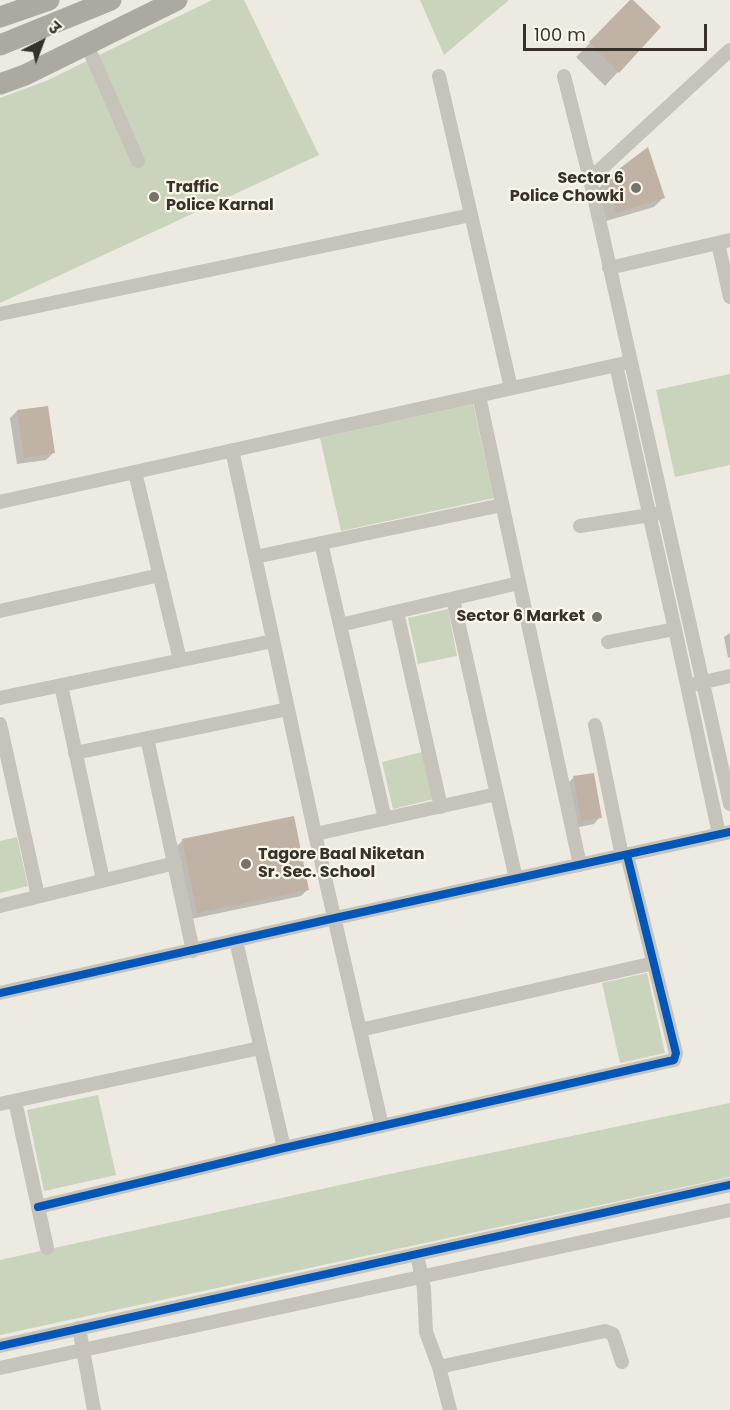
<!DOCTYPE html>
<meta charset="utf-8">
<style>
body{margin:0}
#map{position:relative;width:730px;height:1410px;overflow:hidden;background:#edeae2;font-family:Poppins,"Noto Sans Devanagari",sans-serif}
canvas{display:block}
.north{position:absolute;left:12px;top:12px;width:60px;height:60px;-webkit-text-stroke:4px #faf6e9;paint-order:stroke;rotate:42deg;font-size:16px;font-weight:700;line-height:24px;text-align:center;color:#373129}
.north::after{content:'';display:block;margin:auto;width:21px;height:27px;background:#373129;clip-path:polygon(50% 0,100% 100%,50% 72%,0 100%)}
.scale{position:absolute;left:523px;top:24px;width:184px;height:27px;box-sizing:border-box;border:3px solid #373129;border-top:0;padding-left:8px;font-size:18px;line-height:21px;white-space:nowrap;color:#373129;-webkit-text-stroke:4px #faf6e9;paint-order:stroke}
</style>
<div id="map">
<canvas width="730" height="1410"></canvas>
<div class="north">उ</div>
<div class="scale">100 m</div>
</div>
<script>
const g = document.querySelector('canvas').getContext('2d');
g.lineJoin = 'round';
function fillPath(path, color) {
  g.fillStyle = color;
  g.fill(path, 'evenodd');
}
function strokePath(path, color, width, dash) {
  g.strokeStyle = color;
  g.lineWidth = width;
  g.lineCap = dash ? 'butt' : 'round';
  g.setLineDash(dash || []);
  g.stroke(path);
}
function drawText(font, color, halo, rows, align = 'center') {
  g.font = font + ' Poppins,sans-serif';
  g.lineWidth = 4.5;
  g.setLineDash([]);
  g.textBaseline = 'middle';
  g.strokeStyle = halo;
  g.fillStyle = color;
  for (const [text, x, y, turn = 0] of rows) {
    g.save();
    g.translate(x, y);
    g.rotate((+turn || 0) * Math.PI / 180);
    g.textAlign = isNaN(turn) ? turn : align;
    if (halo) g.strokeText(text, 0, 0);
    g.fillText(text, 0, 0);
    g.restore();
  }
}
fillPath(new Path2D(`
 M212 0H244L319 155 0 303V98L46 81Z
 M420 0H509L444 55Z
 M730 374V465L675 477 656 390Z
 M473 404 494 498 341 531 320 438Z
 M448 609 457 656 418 664 408 618Z
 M422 752 434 799 393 809 382 762Z
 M17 837 28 886 0 893V841Z
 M647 973 665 1053 620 1063 602 983Z
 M98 1095 116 1175 44 1191 27 1110Z
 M730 1103V1177L0 1335V1260L399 1172Z`), '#cad3bc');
fillPath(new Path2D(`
 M632 1 659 27 605 86 576 57Z
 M608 179 663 198 654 207 606 221 598 189Z
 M17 411 53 453 46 460 17 464 10 418Z
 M730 633V657L728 658 724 637Z
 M573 778 600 817 594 824 574 828 566 785Z
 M183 840 308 889 301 896 191 919 176 847Z`), '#0003');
fillPath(new Path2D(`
 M630 0H633L661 27 619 73 589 42Z
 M648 147 665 198 616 213 607 178Z
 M48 406 55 453 24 458 17 410Z
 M594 773 602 818 581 821 573 776Z
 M294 816 309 890 197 913 182 839Z`), '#c0b2a4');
strokePath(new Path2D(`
 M87 45 138 161
 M439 76 511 388
 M564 76 590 179 730 804
 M590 179 730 50
 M718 243 730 297
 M609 268 730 240
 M0 314 471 215
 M616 365 678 643 719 834
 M479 396 580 865
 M232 450 315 834 382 1126
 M135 472 180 660
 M0 502 630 362
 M580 526 656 514
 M321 543 385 819
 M255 557 502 505
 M453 599 516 879
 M0 611 160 575
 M397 612 441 807
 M340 625 519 583
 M608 642 675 629
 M695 684 730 676
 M61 685 103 880
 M0 698 273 641
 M0 724 38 896
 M595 725 622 856
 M147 738 193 951
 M75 753 288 709
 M315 834 497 794
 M0 906 175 863
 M236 941 284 1148
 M0 993 335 918 730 832
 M360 1030 654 963
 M15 1101 47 1248
 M0 1104 260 1048
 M38 1207 284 1148 674 1060 676 1053 627 855
 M417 1254 424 1289 426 1332 439 1367 450 1410
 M79 1328 94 1410
 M0 1346 730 1185
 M439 1367 605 1331 613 1334 622 1362
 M0 1368 730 1210`), '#c6c3bb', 14);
strokePath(new Path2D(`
 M0 17 49 0
 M0 45 111 0
 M0 84 25 75 177 0`), '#aca9a1', 21);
strokePath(new Path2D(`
 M0 993 335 918 730 832
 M38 1207 284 1148 674 1060 676 1053 627 855
 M0 1346 730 1185`), '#0057b8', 8);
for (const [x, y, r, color] of [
 [636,188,6,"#77726a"],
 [154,197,6,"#77726a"],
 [597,617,6,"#77726a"],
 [246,864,6,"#77726a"]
]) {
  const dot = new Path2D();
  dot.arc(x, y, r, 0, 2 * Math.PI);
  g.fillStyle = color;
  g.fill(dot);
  strokePath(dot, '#faf6e9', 2);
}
drawText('bold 16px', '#373129', '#faf6e9', [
 ["Sector 6",624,179],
 ["Police Chowki",624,197],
 ["Traffic",166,188,"left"],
 ["Police Karnal",166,206,"left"],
 ["Sector 6 Market",585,617],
 ["Tagore Baal Niketan",258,855,"left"],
 ["Sr. Sec. School",258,873,"left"]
], 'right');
</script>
